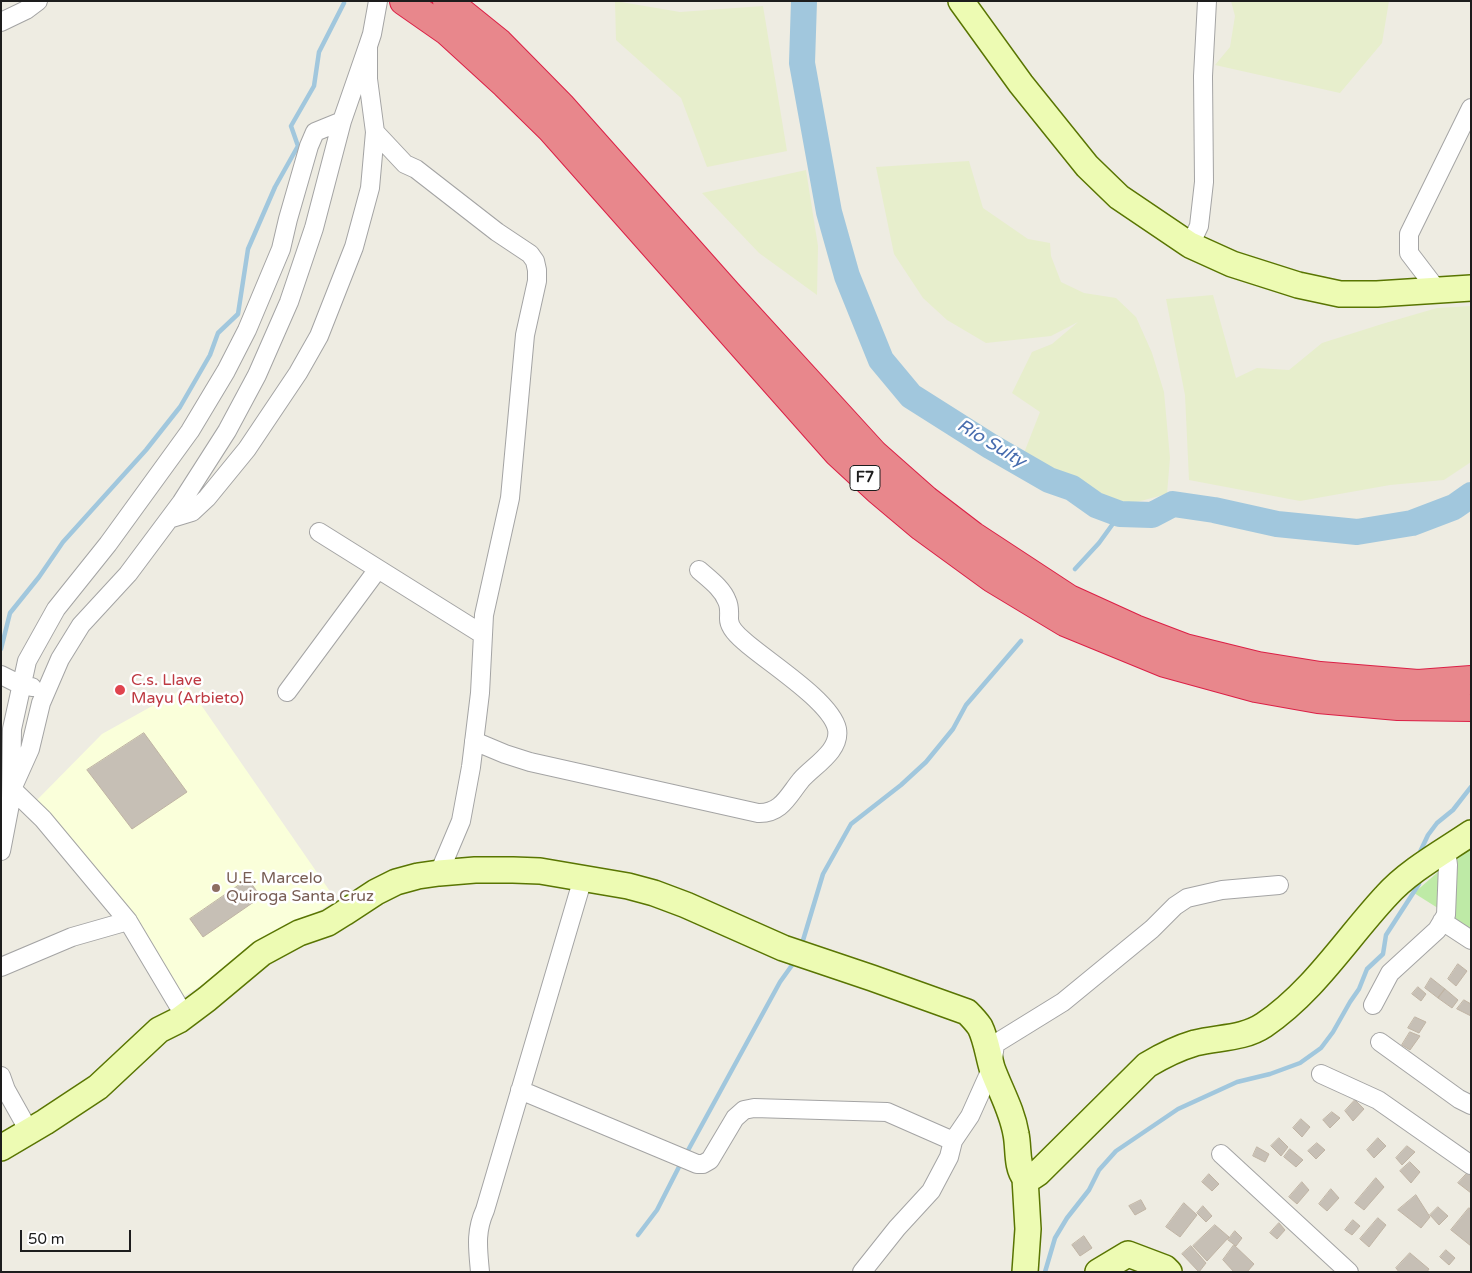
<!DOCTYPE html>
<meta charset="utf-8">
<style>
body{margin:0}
#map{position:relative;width:1472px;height:1273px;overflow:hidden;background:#eeece2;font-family:"Varela Round",sans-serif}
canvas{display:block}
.frame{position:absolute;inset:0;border:2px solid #1d1d1d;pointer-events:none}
.scale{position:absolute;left:20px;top:1230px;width:111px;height:22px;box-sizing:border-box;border:2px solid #1d1d1d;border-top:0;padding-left:6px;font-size:15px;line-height:18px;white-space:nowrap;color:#1d1d1d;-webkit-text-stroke:4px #fff;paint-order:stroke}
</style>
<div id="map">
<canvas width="1472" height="1273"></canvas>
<div class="frame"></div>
<div class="scale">50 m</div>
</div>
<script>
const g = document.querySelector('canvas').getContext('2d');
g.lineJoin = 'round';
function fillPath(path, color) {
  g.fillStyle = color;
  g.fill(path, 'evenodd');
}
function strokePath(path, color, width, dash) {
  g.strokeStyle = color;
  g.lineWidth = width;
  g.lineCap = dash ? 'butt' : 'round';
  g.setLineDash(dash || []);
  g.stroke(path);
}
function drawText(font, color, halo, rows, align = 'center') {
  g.font = font + ' "Varela Round",sans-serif';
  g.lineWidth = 5;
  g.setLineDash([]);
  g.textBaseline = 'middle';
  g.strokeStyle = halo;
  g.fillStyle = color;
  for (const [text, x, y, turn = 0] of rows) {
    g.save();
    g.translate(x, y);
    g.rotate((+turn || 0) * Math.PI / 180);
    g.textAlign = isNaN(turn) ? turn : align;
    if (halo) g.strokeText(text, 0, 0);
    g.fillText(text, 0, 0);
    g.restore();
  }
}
fillPath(new Path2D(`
 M188 686 336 900 183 997 35 802 102 734Z`), '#faffda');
fillPath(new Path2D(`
 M615 1 680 12 763 6 787 151 707 167 681 98 616 40Z
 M1231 1H1389L1382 43 1340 93 1215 65 1230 47 1235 16Z
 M969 161 983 208 1028 239 1050 243 1051 256 1061 282 1084 293 1116 298 1136 317 1152 353 1164 392 1170 458 1167 494 1133 503 1107 500 1024 453 1040 412 1012 393 1032 352 1052 344 1078 322 1051 336 986 343 947 320 923 298 894 254 876 167Z
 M806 170 818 246 817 295 759 253 702 193Z
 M1213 295 1236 378 1257 368 1289 370 1322 343 1382 324 1437 308 1471 306V462L1444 480 1390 485 1300 501 1189 480 1185 395 1166 299Z`), '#e7eecc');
fillPath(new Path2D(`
 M1471 843V929L1414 893Z`), '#beeaa6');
strokePath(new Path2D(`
 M1075 569 1099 543 1120 514
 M1 649 10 613 39 577 63 542 146 450 180 407 210 355 218 333 238 314 248 249 275 187 298 146 291 126 314 86 319 52 344 3
 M1420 852 1428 835 1437 823 1453 810 1471 787
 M801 947 823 874 851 824 901 785 926 762 953 729 966 705 1021 641
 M686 1154 780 982 795 961
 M638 1235 657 1210 682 1161
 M1045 1272 1055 1238 1067 1218 1089 1190 1099 1170 1116 1151 1178 1109 1237 1082 1270 1074 1300 1063 1321 1048 1333 1032 1350 1002 1359 989 1367 969 1383 954 1386 935 1419 884`), '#a1c7dd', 4.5);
strokePath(new Path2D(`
 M804 1 802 63 829 212 847 276 881 360 911 396 990 446 1049 480 1072 488 1096 505 1120 514 1152 515 1173 504 1214 510 1277 524 1357 532 1412 523 1454 507 1471 495`), '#a1c7dd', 26);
const building = new Path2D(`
 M144 733 187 792 132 829 87 770Z
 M248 879 261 897 203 937 190 919Z
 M1458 964 1467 971 1456 986 1448 979Z
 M1431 978 1445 989 1438 998 1425 988Z
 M1418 987 1426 994 1421 1001 1412 994Z
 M1445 989 1458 1000 1452 1008 1438 998Z
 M1464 1000 1471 1004V1016L1457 1009Z
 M1415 1017 1426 1022 1419 1033 1408 1028Z
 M1410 1032 1420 1036 1410 1050 1402 1045Z
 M1355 1100 1364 1109 1353 1121 1345 1111Z
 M1332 1112 1340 1118 1330 1128 1323 1120Z
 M1301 1119 1310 1127 1302 1137 1293 1128Z
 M1279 1138 1288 1147 1281 1156 1271 1146Z
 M1378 1138 1386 1146 1374 1158 1367 1150Z
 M1317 1143 1325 1150 1316 1159 1308 1151Z
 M1407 1146 1415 1152 1402 1165 1396 1158Z
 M1257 1147 1269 1154 1265 1162 1253 1156Z
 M1290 1149 1303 1160 1296 1167 1284 1157Z
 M1410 1162 1420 1172 1411 1183 1400 1171Z
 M1471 1169V1193L1458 1183Z
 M1209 1174 1219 1184 1212 1191 1202 1182Z
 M1376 1178 1384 1187 1364 1210 1355 1203Z
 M1302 1182 1309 1190 1297 1204 1289 1197Z
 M1331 1189 1339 1198 1327 1211 1319 1204Z
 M1416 1195 1430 1217 1421 1228 1398 1210Z
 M1141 1200 1146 1209 1135 1215 1129 1206Z
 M1184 1203 1197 1215 1180 1237 1166 1227Z
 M1203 1206 1212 1216 1206 1222 1197 1213Z
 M1438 1207 1448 1216 1439 1225 1430 1215Z
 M1469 1208 1471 1209V1246L1451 1230Z
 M1378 1218 1386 1225 1369 1247 1360 1239Z
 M1353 1220 1360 1226 1352 1235 1345 1230Z
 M1279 1223 1285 1230 1277 1239 1270 1233Z
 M1215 1225 1229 1237 1207 1261 1193 1246Z
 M1235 1231 1242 1238 1236 1246 1228 1240Z
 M1084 1236 1092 1248 1080 1256 1072 1245Z
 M1234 1245 1254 1264 1247 1272H1234L1223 1260Z
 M1191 1246 1206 1263 1199 1272 1182 1254Z
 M1446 1250 1455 1258 1449 1265 1440 1257Z
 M1410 1253 1429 1269 1427 1272H1399L1396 1268Z`);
fillPath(building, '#c6bfb5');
strokePath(building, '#c0b4a4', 1);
const street = new Path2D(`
 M1 22 26 10 38 1
 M375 132 405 164 416 169 497 232 530 254 535 261 537 270V281L525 335 510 498 484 615 480 693 471 767 461 821 439 873
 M1190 245 1199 226 1204 182 1203 76 1207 1
 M1438 291 1409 253V234L1471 108
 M169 519 192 512 207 498 247 449 298 373 319 336 354 247 370 188 375 132 368 79V46L372 34 378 1
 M319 532 482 634
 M1 675 21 685 32 687
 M287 692 378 569
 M474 741 505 754 530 762 758 813C781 814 788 796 801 780 813 766 841 751 837 729 831 701 766 661 744 641 738 636 729 627 729 619 729 613 730 607 727 601 722 588 709 579 699 570
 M1 851 11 799 12 729 27 661 56 609 108 544 190 431 226 371 247 330 281 249 288 219 309 146 315 132 342 121
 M1442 921 1471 940
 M1 967 72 937 128 921
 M1373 1005 1390 973 1437 930 1446 915 1448 865 1446 850
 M184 1015 128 921 43 819 12 789 30 749 41 703 60 659 81 625 128 574 181 503 227 431 257 375 289 302 314 228 342 121 368 46
 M1380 1042 1459 1099 1471 1105
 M1321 1074 1378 1100 1471 1165
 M1 1076 6 1090 29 1131
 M520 1090 697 1164H703L710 1160 735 1118 744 1110 754 1108 887 1112 953 1141
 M1221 1154 1349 1272
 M480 1272C478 1249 475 1232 485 1210L583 878
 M862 1272 897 1228 931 1191 949 1157 953 1141 970 1116 992 1067 995 1044 1063 1002 1152 929 1175 906 1187 898 1222 890 1279 885`);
const secondary = new Path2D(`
 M961 1 1021 84 1087 166 1119 197 1190 245 1232 264 1298 285 1340 294H1377L1471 288
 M1 1148 45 1122 98 1087 159 1030 179 1020 207 999 262 953 299 933 328 923 344 913 376 892 396 882 418 876 439 873 475 870H513L540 871 628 886 654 893 686 905 783 948 872 978 967 1012C972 1017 976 1021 980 1027 986 1039 988 1054 992 1068 1000 1090 1012 1110 1016 1134 1019 1148 1016 1167 1025 1178
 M1025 1178 1032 1177 1038 1173 1147 1065C1162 1056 1178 1048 1195 1043 1218 1037 1243 1039 1264 1025 1314 991 1346 939 1386 896 1408 871 1443 852 1471 833
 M1025 1272 1028 1229 1025 1178
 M1098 1272 1128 1254 1165 1268 1169 1272`);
const highway = new Path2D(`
 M404 1 447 31 505 84 551 129 838 453 878 490 922 527 992 578 1065 622 1165 663 1256 688 1318 699 1398 706 1471 707
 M447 1 499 43 561 106 727 293 874 454 926 500 973 536 1069 599 1135 629 1185 648 1258 666 1320 676 1418 684 1471 680`);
strokePath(street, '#a4a4a4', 20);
strokePath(secondary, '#597502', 28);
strokePath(highway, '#db2046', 30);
strokePath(street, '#fff', 18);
strokePath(secondary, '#edfbb3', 25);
strokePath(highway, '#e8878c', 28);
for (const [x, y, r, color] of [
 [120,690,6,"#e0444e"],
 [216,888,5,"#8d6e63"]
]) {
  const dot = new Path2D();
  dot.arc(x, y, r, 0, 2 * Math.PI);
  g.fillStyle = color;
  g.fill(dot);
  strokePath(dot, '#fff', 2);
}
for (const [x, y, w] of [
 [865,478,30]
]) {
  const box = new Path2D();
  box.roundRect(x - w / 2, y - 12.5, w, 25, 4);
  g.fillStyle = '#fff';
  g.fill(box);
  strokePath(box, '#1d1d1d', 1);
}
drawText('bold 15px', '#1d1d1d', null, [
 ["F7",865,478]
]);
drawText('16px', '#be3a42', '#fff', [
 ["C.s. Llave",131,681],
 ["Mayu (Arbieto)",131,699]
], 'left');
drawText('16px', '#785e54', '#fff', [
 ["U.E. Marcelo",226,879],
 ["Quiroga Santa Cruz",226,897]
], 'left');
drawText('italic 18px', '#476cae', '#fff', [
 ["Río Sulty",991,444,31]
]);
</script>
